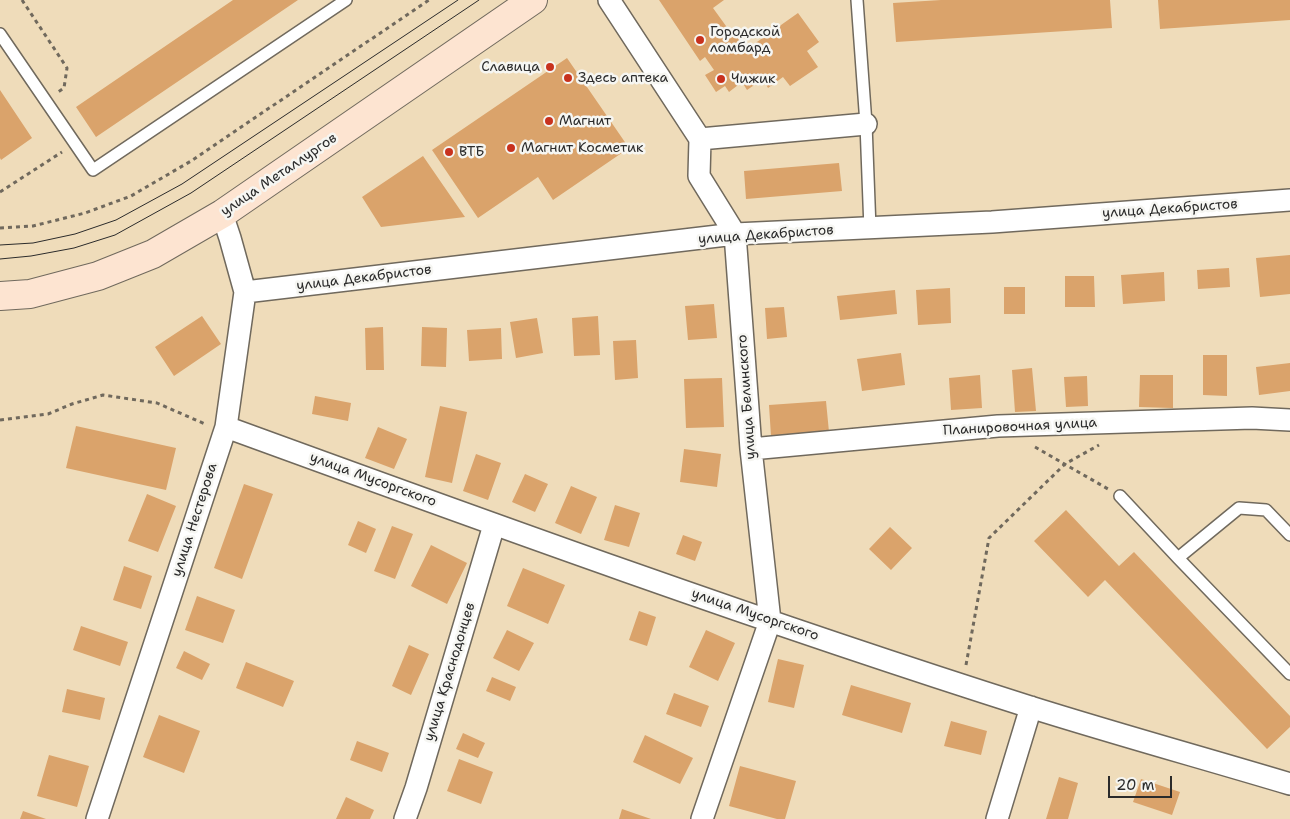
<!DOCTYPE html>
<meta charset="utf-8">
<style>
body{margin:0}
#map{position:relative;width:1290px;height:819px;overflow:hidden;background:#efdcba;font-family:"Shantell Sans",sans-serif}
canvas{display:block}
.scale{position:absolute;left:1108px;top:776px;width:64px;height:22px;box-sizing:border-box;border:2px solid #2b2b2b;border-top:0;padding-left:6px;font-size:15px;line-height:18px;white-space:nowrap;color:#2b2b2b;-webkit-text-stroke:4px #f6f6f2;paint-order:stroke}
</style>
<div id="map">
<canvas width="1290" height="819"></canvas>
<div class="scale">20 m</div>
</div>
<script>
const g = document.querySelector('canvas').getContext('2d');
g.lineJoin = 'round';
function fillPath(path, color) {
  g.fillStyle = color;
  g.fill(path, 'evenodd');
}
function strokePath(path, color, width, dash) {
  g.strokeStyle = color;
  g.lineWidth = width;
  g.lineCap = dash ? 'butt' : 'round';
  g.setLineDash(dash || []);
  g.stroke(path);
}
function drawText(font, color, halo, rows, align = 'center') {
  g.font = font + ' "Shantell Sans",sans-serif';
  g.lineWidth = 5;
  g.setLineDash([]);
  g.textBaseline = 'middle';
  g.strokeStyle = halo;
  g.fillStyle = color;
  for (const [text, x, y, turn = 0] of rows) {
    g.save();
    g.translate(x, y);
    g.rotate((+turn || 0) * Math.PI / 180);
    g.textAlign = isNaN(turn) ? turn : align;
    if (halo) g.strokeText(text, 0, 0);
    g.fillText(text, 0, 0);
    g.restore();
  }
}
fillPath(new Path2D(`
 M233 0H298L96 137 76 107Z
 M659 0H724L713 8 734 37 737 35 747 49 798 13 819 42 807 51 818 67 790 86 783 77 768 88 763 79 747 90 742 82 729 92 725 86 716 92 705 75 714 70 705 57 700 61Z
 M941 0H1110L1112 28 896 42 893 3Z
 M1158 0H1290V20L1160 29Z
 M567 58 629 148 553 200 538 177 478 218 432 150Z
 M0 90 32 138 1 160 0 158Z
 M423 156 465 217 381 227 362 197Z
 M839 163 842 191 746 199 744 171Z
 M1290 255V294L1260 297 1256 258Z
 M1229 268 1230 287 1198 289 1197 270Z
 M1164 272 1165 301 1123 304 1121 275Z
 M1065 276H1094L1095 307H1065Z
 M1004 287H1025V314H1004Z
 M950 288 951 323 918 325 916 290Z
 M895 290 897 314 840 320 837 296Z
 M714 304 717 338 688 340 685 306Z
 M784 307 787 337 767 339 765 308Z
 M202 316 221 344 174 376 155 347Z
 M598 316 600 355 574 356 572 318Z
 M537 318 543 353 516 358 510 322Z
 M383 327 384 370H366L365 328Z
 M422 327 447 328 446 367 421 366Z
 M501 328 502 359 469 361 467 330Z
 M636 340 638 378 615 380 613 341Z
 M901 353 905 385 862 391 857 359Z
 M1203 355H1227V396L1203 395Z
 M1290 363V391L1259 395 1256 367Z
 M1032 368 1036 411 1015 412 1012 370Z
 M980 375 982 408 951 410 949 378Z
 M1140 375H1173V408L1139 407Z
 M1087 376 1088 406 1066 407 1064 377Z
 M722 378 724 427 686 428 684 379Z
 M315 396 351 403 348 421 312 414Z
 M826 401 829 432 771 436 769 405Z
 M440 406 467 412 452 483 425 477Z
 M76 426 176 448 166 490 66 468Z
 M378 427 407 439 394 469 365 458Z
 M684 449 721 454 717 487 680 482Z
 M476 454 501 463 488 500 463 491Z
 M525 474 548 484 535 512 512 502Z
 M244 484 273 494 242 579 214 568Z
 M571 486 597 497 581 534 555 523Z
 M147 494 176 506 158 552 128 541Z
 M615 505 640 513 629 547 604 540Z
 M1066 510 1119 566 1134 552 1290 716V727L1267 749 1105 580 1088 597 1034 541Z
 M358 521 376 529 366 553 348 545Z
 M392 526 413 534 395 579 374 571Z
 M890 527 912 548 891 570 869 549Z
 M683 535 702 542 695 561 676 554Z
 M431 545 467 563 447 604 411 586Z
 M124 566 152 576 141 609 113 600Z
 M523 568 565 585 548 624 507 606Z
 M197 596 235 610 223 643 185 630Z
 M639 611 656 617 647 646 629 640Z
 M81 626 128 642 120 666 73 650Z
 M507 630 534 643 519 671 493 658Z
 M706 630 735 643 718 681 689 667Z
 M409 645 429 654 411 695 392 686Z
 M184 651 210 664 202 680 176 668Z
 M778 659 804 665 794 708 768 702Z
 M246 662 294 681 283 707 236 688Z
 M492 677 516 687 510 701 486 691Z
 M851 685 911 703 902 733 842 715Z
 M67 689 105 698 100 720 62 712Z
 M674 693 709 706 701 727 666 714Z
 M159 715 200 731 184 773 143 757Z
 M951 721 987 731 981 755 944 746Z
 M463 733 485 743 478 758 456 749Z
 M645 735 693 758 680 784 633 762Z
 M357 741 389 753 382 772 350 760Z
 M49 755 89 766 77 807 37 796Z
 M459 759 493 772 481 804 447 791Z
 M740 766 796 781 785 819H777L729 806Z
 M1059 777 1078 783 1068 819H1046Z
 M1141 779 1180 792 1172 815 1133 802Z
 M346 797 374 810 370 819H336Z
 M622 809 651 819H619Z
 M23 811 46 819H20Z`), '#daa36b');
const service = new Path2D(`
 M857 0 866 124 870 229
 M0 34 93 170 346 0
 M1120 496 1178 558 1290 674
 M1178 558 1239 508 1266 510 1290 535`);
const minor = new Path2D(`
 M609 0 700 139 699 176 735 234 751 449 770 621 702 819
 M700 139 866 124
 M245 292 735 234 992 222 1290 200
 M226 427C492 524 759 621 1030 707 1116 734 1203 758 1290 784
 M751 449 998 426 1252 418 1290 420
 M97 819 226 427 245 292 230 238 222 214
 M405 819 416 788 494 525
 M997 819 1031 707`);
const secondary = new Path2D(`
 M0 296 30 294 98 276 153 254 222 214 533 0`);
strokePath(service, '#70695d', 14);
strokePath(minor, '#70695d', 24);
strokePath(secondary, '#70695d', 30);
strokePath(new Path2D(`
 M22 0 67 68 64 88 58 92
 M0 192 62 152
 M0 228 33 226 85 213 131 196 191 161 429 0
 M0 420 48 414 72 404 103 395 157 403 205 424
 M1035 447 1108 489
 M966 665 989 538 1065 464 1099 445`), '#70695d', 3, [4, 4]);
strokePath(service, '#fff', 11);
strokePath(minor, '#fff', 21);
strokePath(secondary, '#fde4d1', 28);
strokePath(new Path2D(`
 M0 245 33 243 75 234 116 220 182 184 458 0
 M0 259 31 256 74 248 115 235 191 193 479 0`), '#2b2b2b', 1);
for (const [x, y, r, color] of [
 [700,40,5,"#c8321e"],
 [550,67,5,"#c8321e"],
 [568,78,5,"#c8321e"],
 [721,79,5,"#c8321e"],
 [549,121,5,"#c8321e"],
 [511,148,5,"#c8321e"],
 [449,152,5,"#c8321e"]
]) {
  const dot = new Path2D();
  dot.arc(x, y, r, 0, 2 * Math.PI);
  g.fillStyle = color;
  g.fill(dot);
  strokePath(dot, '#f6f6f2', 2);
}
drawText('14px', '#2b2b2b', '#f6f6f2', [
 ["Городской",710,32],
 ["ломбард",710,48],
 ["Славица",540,67,"right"],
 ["Здесь аптека",578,78],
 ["Чижик",731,79],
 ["Магнит",559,121],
 ["Магнит Косметик",521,148],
 ["ВТБ",459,152]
], 'left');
drawText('14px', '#2b2b2b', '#f6f6f2', [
 ["улица Металлургов",279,175,-34],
 ["улица Декабристов",1170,209,-4],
 ["улица Декабристов",766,235,-4],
 ["улица Декабристов",364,278,-7],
 ["улица Белинского",747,397,-94],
 ["Планировочная улица",1020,427,-3],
 ["улица Мусоргского",373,480,20],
 ["улица Нестерова",195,520,-72],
 ["улица Мусоргского",755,615,19],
 ["улица Краснодонцев",450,672,-73]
]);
</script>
